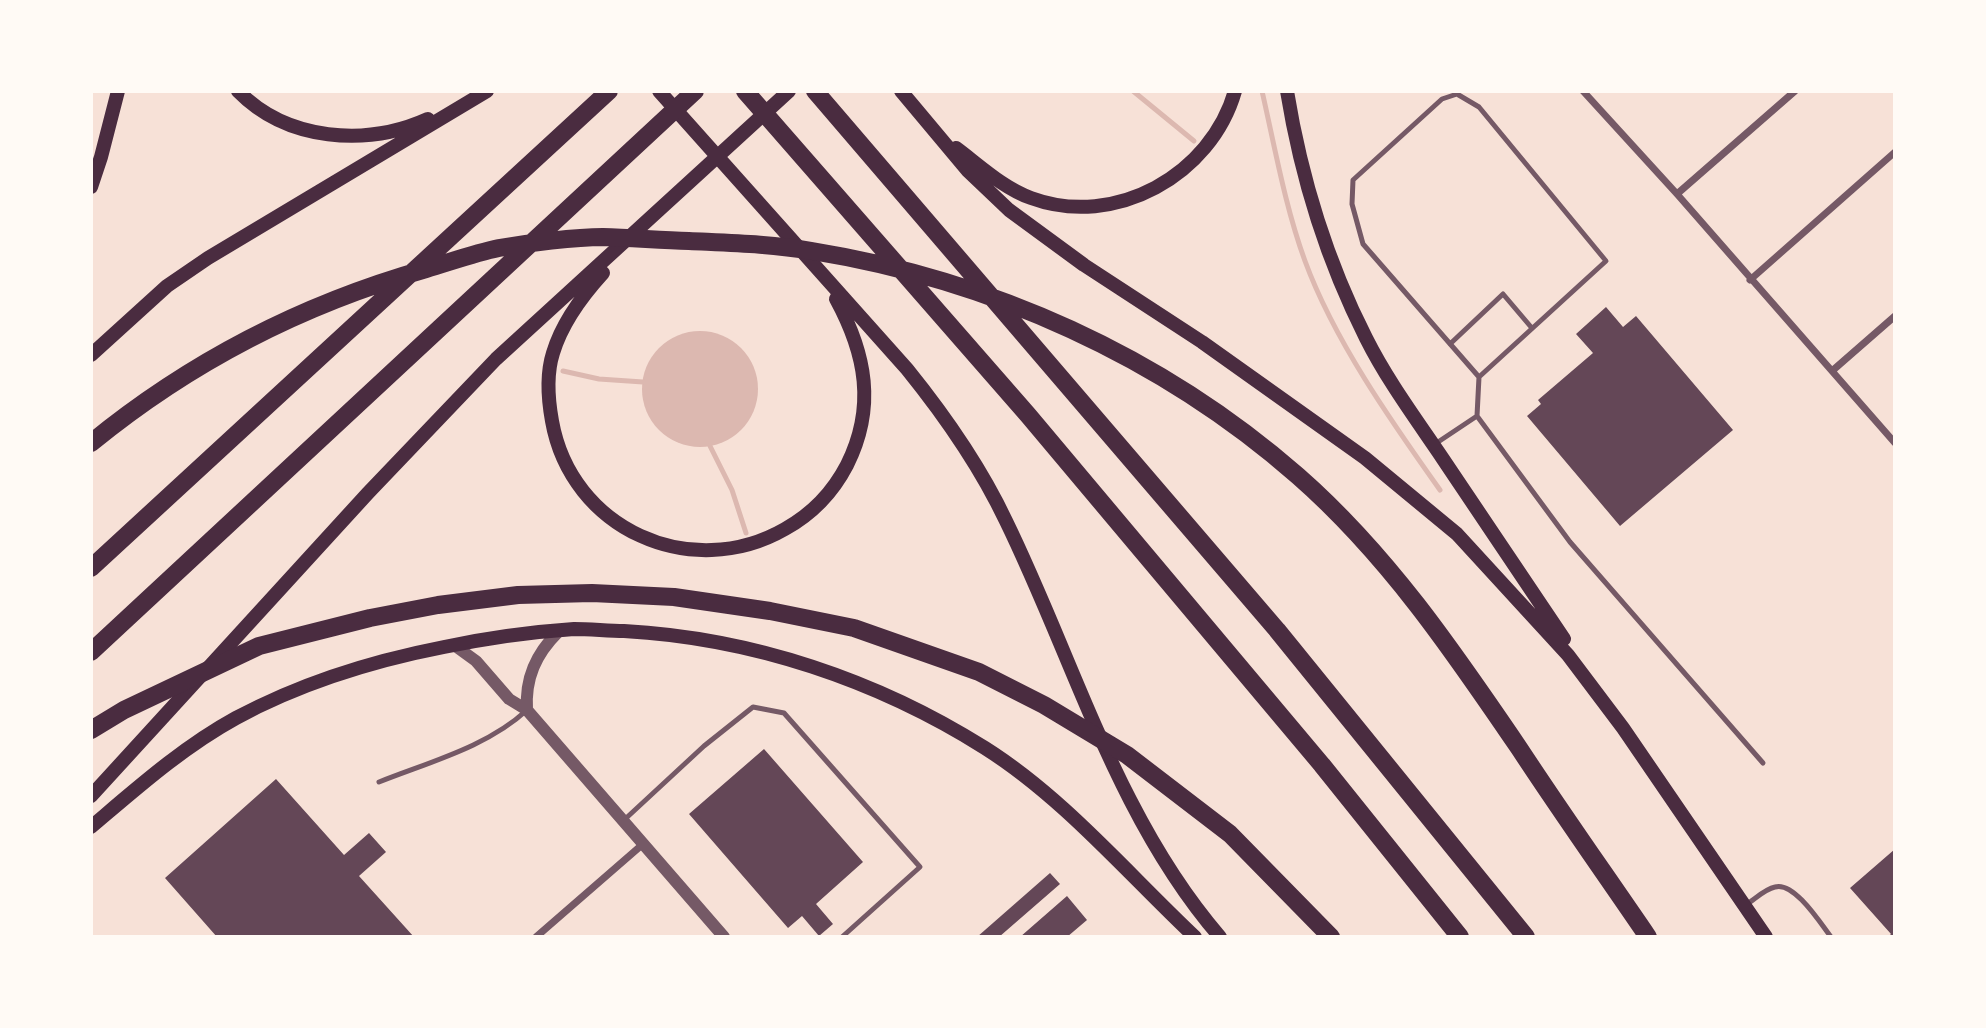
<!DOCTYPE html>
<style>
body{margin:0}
#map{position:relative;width:1986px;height:1028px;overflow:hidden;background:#f7e1d7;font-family:"Archivo Narrow",sans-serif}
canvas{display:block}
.frame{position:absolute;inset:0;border:93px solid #fffaf5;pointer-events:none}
</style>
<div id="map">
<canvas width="1986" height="1028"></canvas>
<div class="frame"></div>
</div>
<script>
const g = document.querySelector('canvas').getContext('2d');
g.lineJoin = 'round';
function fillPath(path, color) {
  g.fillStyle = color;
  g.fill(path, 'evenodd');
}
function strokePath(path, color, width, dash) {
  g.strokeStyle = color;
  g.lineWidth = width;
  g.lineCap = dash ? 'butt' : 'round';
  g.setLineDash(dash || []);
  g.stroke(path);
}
fillPath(new Path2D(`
 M642 389a58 58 0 1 1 116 0a58 58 0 1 1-116 0Z`), '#dcb8b0');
strokePath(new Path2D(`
 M1133 91 1194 141
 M1262 91C1275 148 1285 206 1305 261 1334 340 1391 421 1440 490
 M563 371 599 379 643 382
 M710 446 732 490 746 533`), '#dcb8b0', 5);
fillPath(new Path2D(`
 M1606 307 1623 327 1636 316 1733 430 1620 526 1527 416 1541 404 1538 400 1593 353 1576 334Z
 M764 749 863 862 816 904 833 924 819 936 802 916 788 928 689 814Z
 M276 779 344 855 369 833 386 852 359 876 414 937H217L165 878Z
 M1895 849V937H1888L1891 934 1850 888Z
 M1050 873 1060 884 999 937H977Z
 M1067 896 1087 920 1067 937H1020Z`), '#644757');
strokePath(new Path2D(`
 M1450 344 1503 294 1531 327
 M1477 416 1479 377 1606 261 1479 107 1457 94 1442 99 1353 180 1352 204 1363 244 1479 377
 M1435 444 1477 416 1570 542 1763 763
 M379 782C429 762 487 747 527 710
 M623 821 704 746 753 707 784 713 920 867 842 937
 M1747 904C1755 899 1765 889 1775 887 1794 881 1821 924 1831 937`), '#755966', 5);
strokePath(new Path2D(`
 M1583 91 1677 194 1895 443
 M1677 194 1795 91
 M1750 280 1895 152
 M1832 371 1895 316
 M536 937 643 844`), '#755966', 7);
strokePath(new Path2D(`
 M454 645 476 661 509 699 527 710 724 937
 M527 710C525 678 536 654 558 632`), '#755966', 12);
strokePath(new Path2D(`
 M238 91C287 141 366 147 428 119
 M659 91 907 369C945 416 980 466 1006 521 1074 660 1117 818 1220 937
 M901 91 968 171 1009 210 1084 265 1202 342 1365 458 1457 534 1568 655 1623 728 1766 937
 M1287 91C1301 177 1326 259 1366 338 1387 380 1416 419 1443 459 1483 519 1524 579 1564 639
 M956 148C979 165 1003 188 1031 198 1115 229 1211 175 1235 91
 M91 187 101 157 118 91
 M603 273C582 296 562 323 553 353 546 375 548 399 552 421 571 529 691 583 785 529 812 514 833 492 847 465 876 407 866 354 836 299
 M91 355 167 286 208 258 487 91
 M91 796 368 493 496 359 789 91
 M91 827C137 788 183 747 236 718 301 683 372 661 444 647 487 638 530 632 574 629 591 629 608 631 624 631 752 638 877 680 985 748 1064 798 1127 873 1195 937`), '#4a2c40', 14);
strokePath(new Path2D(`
 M745 91 1028 415 1322 765 1460 937
 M815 91 1277 630 1526 937
 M91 443C190 362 303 304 426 269 450 262 475 253 499 248 528 243 575 237 603 237 632 238 660 240 689 241 730 243 772 244 812 251 991 280 1161 356 1298 476 1387 554 1453 651 1519 748 1561 812 1605 874 1648 937
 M91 568 609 91
 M91 652 695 91
 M91 730 124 710 259 646 370 618 438 605 518 595 592 593 674 597 770 611 854 628 979 672 1044 705 1127 755 1230 834 1331 937`), '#4a2c40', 18);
</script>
